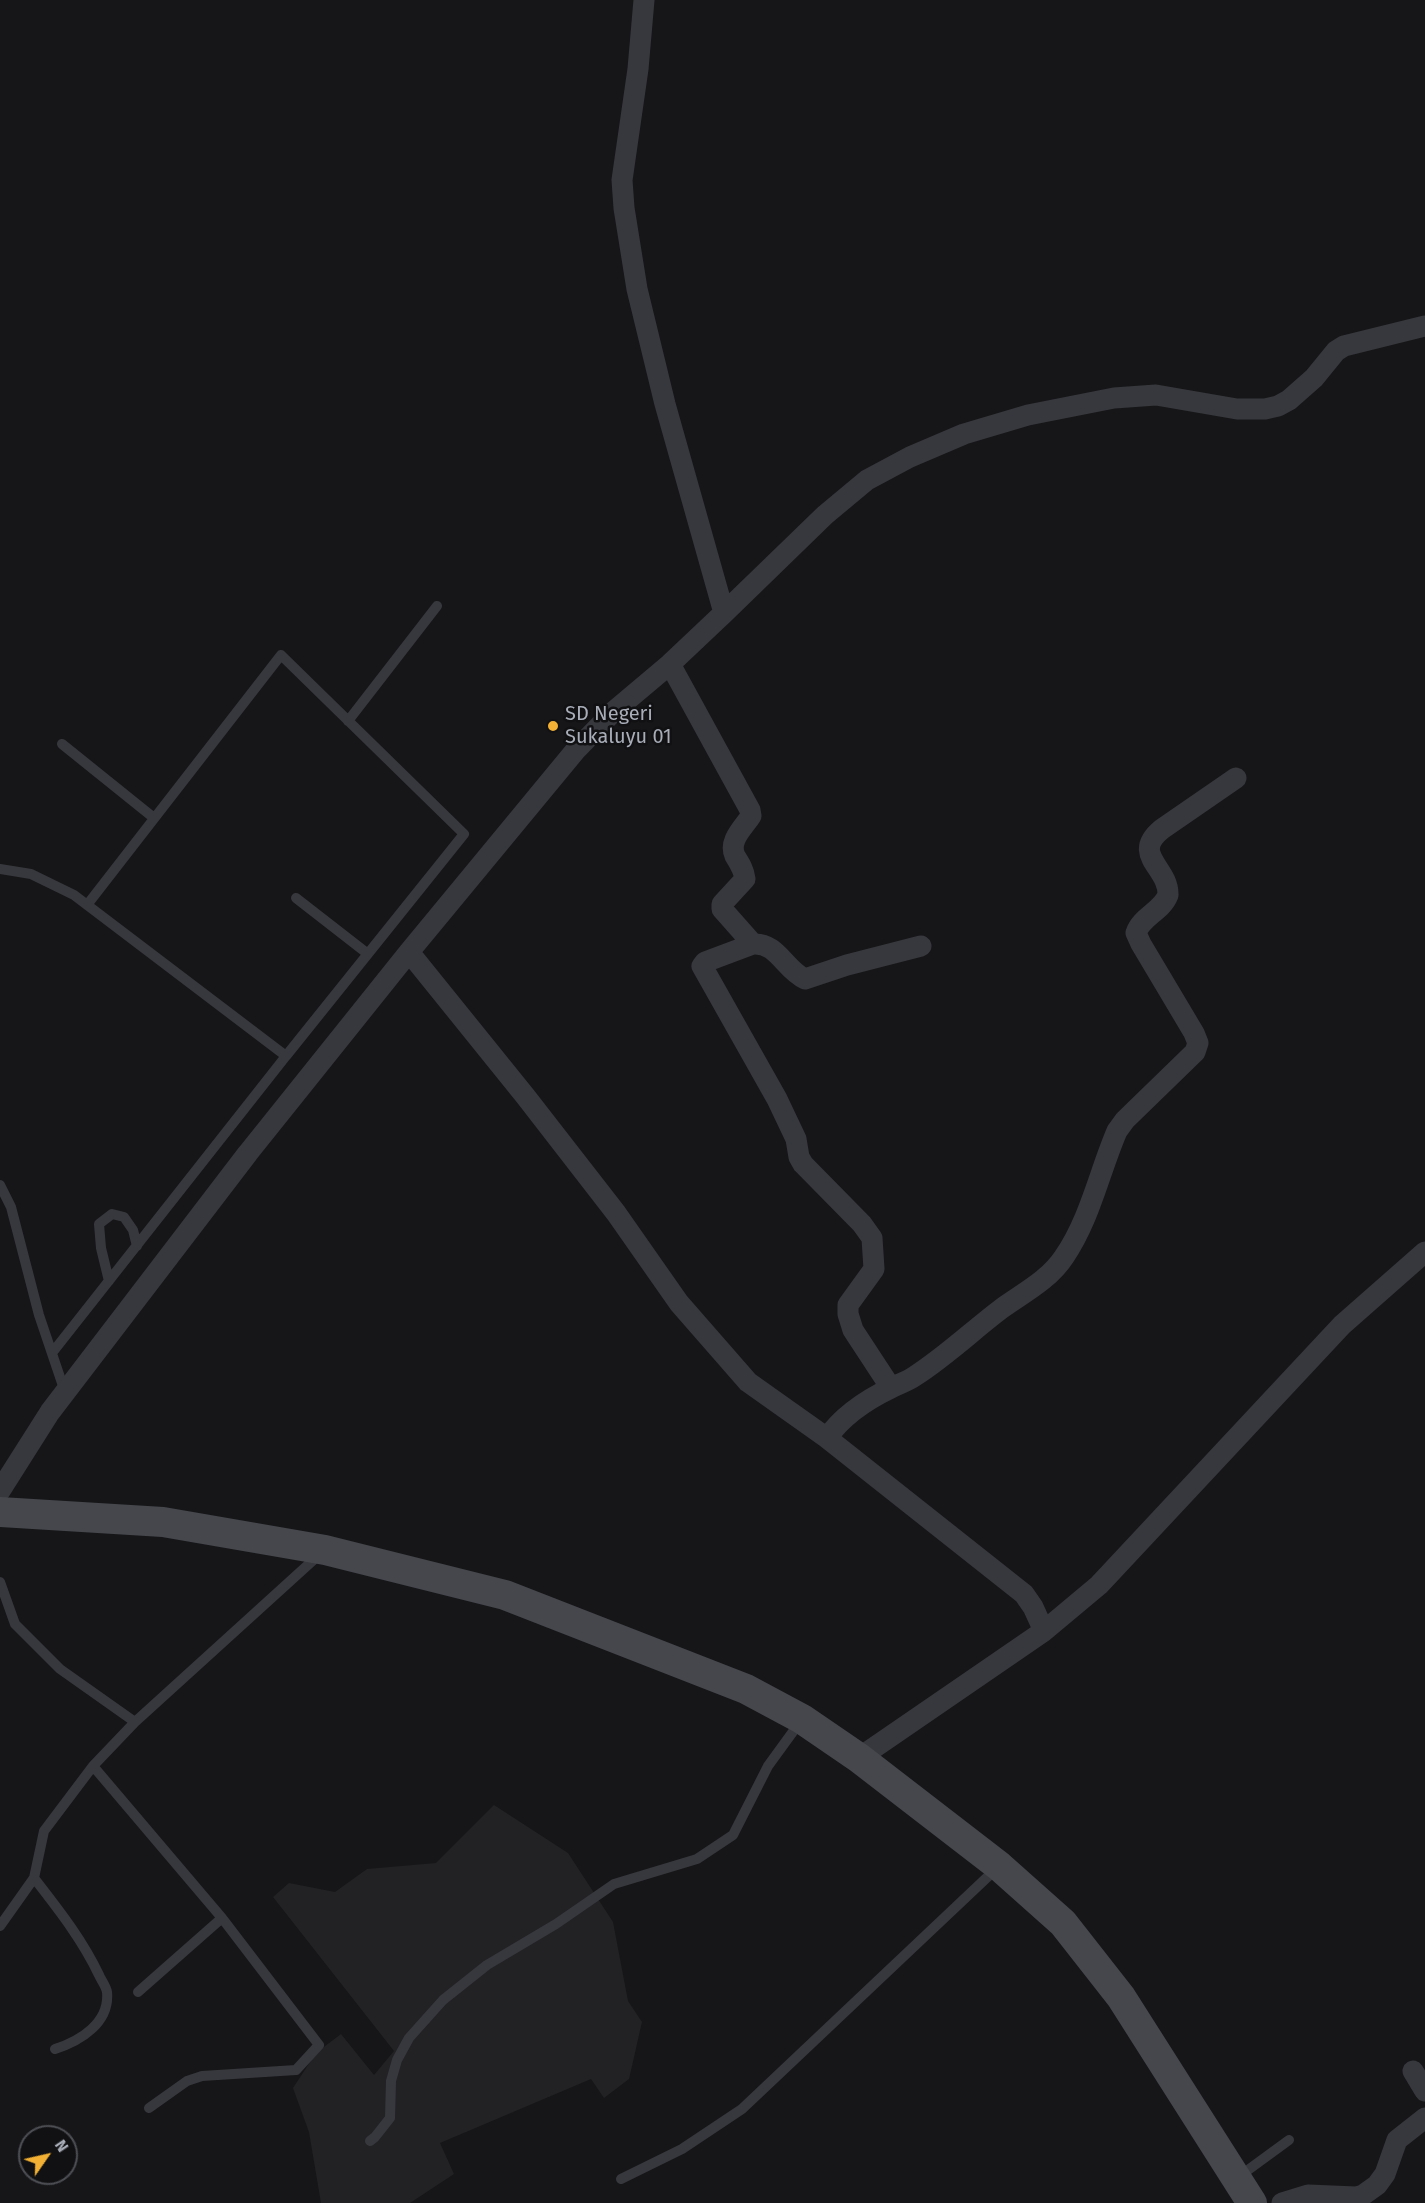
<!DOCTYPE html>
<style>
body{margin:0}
#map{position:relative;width:1425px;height:2203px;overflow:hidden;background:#161618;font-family:"Fira Sans",sans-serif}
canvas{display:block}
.north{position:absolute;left:18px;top:2125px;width:60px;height:60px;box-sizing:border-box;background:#111113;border:2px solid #4d4f55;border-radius:50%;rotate:56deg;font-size:16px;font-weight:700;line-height:24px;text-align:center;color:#a8adb8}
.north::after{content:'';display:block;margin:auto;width:21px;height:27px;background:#f2b134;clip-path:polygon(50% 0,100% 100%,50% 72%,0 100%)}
</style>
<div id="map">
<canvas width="1425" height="2203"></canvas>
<div class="north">N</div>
</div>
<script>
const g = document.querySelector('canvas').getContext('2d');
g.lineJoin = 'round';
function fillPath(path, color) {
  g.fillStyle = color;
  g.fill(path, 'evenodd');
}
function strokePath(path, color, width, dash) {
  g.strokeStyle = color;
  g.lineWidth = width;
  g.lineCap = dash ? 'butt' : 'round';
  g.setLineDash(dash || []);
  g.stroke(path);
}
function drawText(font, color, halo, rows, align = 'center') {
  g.font = font + ' "Fira Sans",sans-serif';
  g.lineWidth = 5;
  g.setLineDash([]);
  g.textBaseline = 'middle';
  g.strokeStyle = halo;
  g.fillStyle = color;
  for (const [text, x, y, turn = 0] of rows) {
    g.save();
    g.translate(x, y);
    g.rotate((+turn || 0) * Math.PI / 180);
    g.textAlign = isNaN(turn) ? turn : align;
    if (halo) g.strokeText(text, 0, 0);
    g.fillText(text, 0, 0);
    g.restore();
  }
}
fillPath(new Path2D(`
 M494 1805 568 1853 613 1922 628 2001 642 2022 629 2079 604 2098 591 2079 440 2143 454 2174 410 2203H321L309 2132 293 2088 316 2053 341 2034 374 2075 394 2051 273 1897 289 1883 335 1892 367 1869 436 1863Z`), '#222225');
strokePath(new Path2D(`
 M348 721 437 606
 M62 744 154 818
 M0 869 31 874 74 895 286 1056 52 1353
 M296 898 368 954
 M87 905 281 655 464 834 286 1056
 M0 1185 11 1207 39 1315 65 1392
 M109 1281 101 1248 99 1224 112 1214 124 1217 133 1230 137 1246
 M0 1582 15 1624 60 1669 135 1722
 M93 1766 222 1918 319 2045 296 2070 202 2076 187 2081 149 2108
 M0 1926 34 1878
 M138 1992 222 1918
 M55 2049C80 2041 110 2023 107 1992 106 1986 101 1980 99 1975 82 1939 58 1909 34 1878L44 1831 93 1766 135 1722 320 1554
 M370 2141 375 2137 390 2118 391 2081 397 2060 409 2038 443 2000 487 1965 556 1924 614 1884 697 1859 733 1835 768 1766 800 1722
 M1237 2178 1289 2140
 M621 2179 682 2149 742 2109 997 1868`), '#37383d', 10);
strokePath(new Path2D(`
 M644 0 638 69 622 180 624 208 637 289 665 404 724 613
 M670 664 750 810 751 816C743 828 728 841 735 856 740 864 744 870 745 879L722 904V909L753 944 705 962 702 966 777 1099 796 1139 799 1157 803 1164 862 1224 872 1238 874 1269 848 1305V1314L853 1330 891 1388
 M753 944C777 942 785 970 805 979L847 965 921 946
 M409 952 526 1097 616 1213 679 1303 748 1382 827 1438 1024 1594 1033 1607 1044 1631
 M827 1438C843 1415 866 1400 891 1388 899 1384 908 1381 915 1376 946 1356 972 1331 1001 1309 1023 1293 1049 1280 1064 1257 1090 1219 1099 1173 1117 1131L1125 1120 1195 1052 1198 1043 1194 1033 1141 944 1136 933C1141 917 1162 911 1168 895 1169 867 1130 855 1162 829L1236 778
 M0 1491 50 1412 248 1153 409 952 575 751 613 712 670 664 724 613 825 515 867 480 910 457 964 434 1028 415 1114 398 1156 395 1237 409H1265L1278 406 1289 400 1314 378 1336 351 1344 346 1425 326
 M859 1758 1044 1631 1099 1585 1342 1325 1425 1252
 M1413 2071 1425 2091
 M1282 2203 1308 2195 1356 2197 1363 2195 1377 2185 1385 2174 1397 2140 1425 2118`), '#37383d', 21);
strokePath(new Path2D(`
 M0 1512 163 1522 325 1550 505 1595 746 1689 802 1719 859 1758 999 1866 1063 1923 1121 1997 1252 2203`), '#45474d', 30);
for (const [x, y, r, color] of [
 [553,726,6,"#f2b134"]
]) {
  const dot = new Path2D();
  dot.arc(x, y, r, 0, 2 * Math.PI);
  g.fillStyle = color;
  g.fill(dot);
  strokePath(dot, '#111113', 2);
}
drawText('20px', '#a8adb8', '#111113', [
 ["SD Negeri",565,714],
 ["Sukaluyu 01",565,737]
], 'left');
</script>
